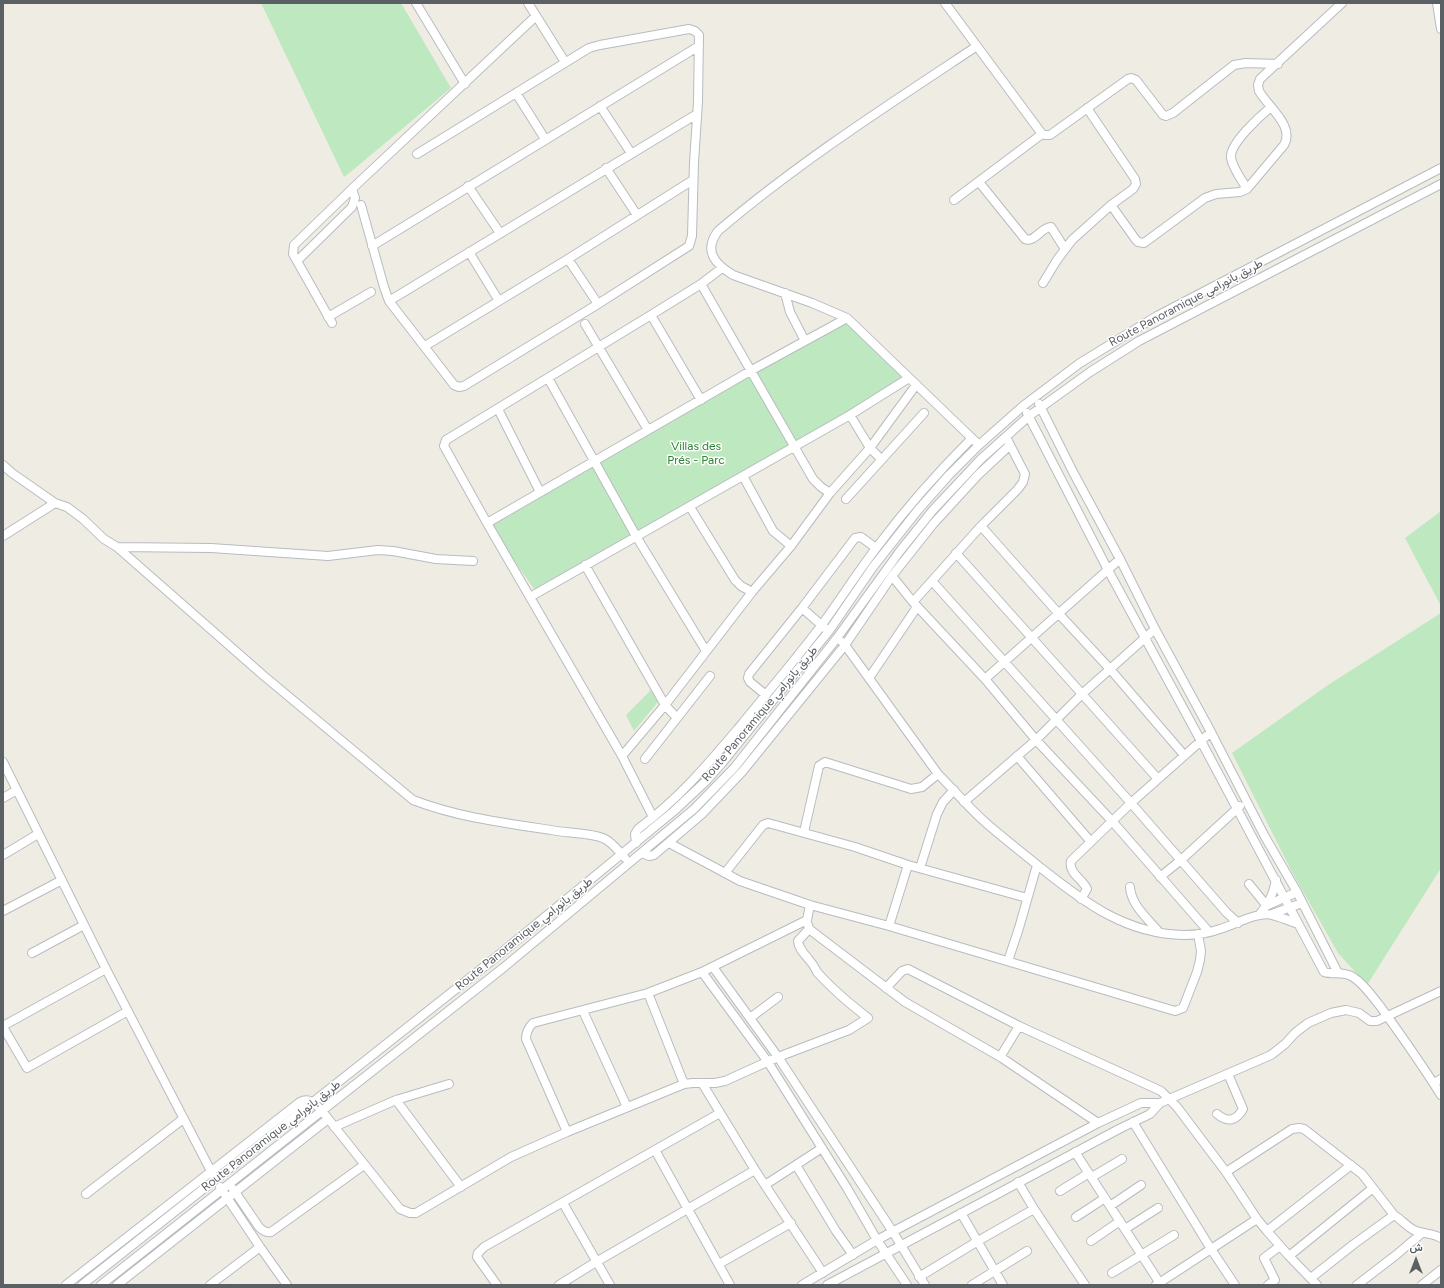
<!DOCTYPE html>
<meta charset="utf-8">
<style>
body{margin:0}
#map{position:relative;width:1444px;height:1288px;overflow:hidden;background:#efede3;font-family:Figtree,Vazirmatn,sans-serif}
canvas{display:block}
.frame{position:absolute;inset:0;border:4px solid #5b6065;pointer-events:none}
.north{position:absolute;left:1396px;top:1240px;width:40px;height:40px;-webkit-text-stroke:3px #fff;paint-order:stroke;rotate:0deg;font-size:11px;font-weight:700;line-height:16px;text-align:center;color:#5b6065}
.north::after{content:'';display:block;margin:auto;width:14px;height:18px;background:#5b6065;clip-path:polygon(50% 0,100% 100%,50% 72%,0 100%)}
</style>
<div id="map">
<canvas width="1444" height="1288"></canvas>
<div class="frame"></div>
<div class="north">ش</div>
</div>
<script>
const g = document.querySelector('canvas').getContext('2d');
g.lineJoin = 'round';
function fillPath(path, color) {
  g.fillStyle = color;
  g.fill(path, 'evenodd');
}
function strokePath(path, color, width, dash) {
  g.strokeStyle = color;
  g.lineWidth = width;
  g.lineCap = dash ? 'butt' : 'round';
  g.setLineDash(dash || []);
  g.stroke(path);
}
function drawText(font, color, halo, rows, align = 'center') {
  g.font = font + ' Figtree,Vazirmatn,sans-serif';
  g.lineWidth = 3;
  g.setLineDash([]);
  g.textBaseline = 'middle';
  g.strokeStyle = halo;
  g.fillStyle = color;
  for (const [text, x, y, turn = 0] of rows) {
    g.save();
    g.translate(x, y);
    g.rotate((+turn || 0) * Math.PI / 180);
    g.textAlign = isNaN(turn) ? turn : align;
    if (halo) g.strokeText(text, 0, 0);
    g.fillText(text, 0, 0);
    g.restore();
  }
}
fillPath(new Path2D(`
 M261 3H401L451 88 353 170 344 177Z
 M847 318 909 378 537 593 487 523Z
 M1441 511V606L1405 538Z
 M1441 613V868L1367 985 1338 953 1292 872 1232 753 1328 685Z
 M651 690 658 702 634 731 626 715Z`), '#bee8bf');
const minor = new Path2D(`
 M416 3 465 84
 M528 3 565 62
 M945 3 1042 134 1045 135H1050L1128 79 1131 78 1136 80 1163 115 1166 116 1173 113 1234 65 1246 63 1278 64
 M1437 3 1441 29
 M977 46C888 105 799 162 718 231 703 251 715 264 733 275L812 303 847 318 979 445
 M516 93 545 139
 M600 106 631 153
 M606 168 637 215
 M979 182 1025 239C1035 243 1041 227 1051 227L1065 249
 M468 186 500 233
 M1247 189C1242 180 1233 169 1231 158 1229 144 1260 116 1271 107
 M954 200 1042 134
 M361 205 384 287 389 301 454 385 459 387 464 386 598 304 689 246 692 236 694 162 698 102 699 35 695 31 689 29 600 45 589 48 417 154
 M1111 205 1136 240 1138 242 1144 243 1205 198 1216 194 1240 192 1247 189 1284 145C1295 126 1268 107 1259 91L1258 85 1260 79 1342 3
 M372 246 699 46
 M469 252 499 301
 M568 259 598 304
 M297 261 352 207 355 198 352 189
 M1043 283 1057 260 1072 240 1111 205 1133 189 1136 184 1135 179 1087 108
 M701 284 813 479 821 487 830 493
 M785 293 790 312 805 341
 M389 301 697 114
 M651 315 701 400
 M328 317 371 292
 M332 323 293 254 294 245 355 186 536 16
 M585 324 648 430
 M425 346 568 259 693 180
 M548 378 636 536 706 651
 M1039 404 1073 472 1120 559 1155 629 1211 732 1264 835 1297 892 1338 973
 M498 409 540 492
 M1027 413 1108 570 1201 741 1324 972C1333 975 1344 971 1353 977 1364 984 1372 996 1380 1006 1401 1035 1422 1065 1441 1095
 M850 415 870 448 881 459
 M3 465 12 473 55 503 67 507 83 519 104 539 117 547 264 676 413 800C457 817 504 823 551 830 564 833 594 833 605 839 613 843 619 852 625 858
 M743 476 773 531 791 546
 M846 499 924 413
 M690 507 735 580 741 586 752 592
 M487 523 752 370 847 318
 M981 526 1059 614 1110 669 1184 755
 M3 536 55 503
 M117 547 211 548 328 556 378 550 393 551 436 559 473 561
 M956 553 1158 779
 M585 565 665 705 677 718
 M892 576 913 602 981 526 1018 489 1023 482 1025 474 1008 441
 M932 581 1131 803 1226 912 1238 923
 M530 597 850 415 909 378
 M913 602 985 679 1036 740 1112 821 1209 932
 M802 608 826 629
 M842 642 845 645 938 774
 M869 678 917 607
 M985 679 1120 559
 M766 695 750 682 748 678 749 674 802 608 855 538 861 537 876 548
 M622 756 665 705 752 592 791 546 830 493 870 448 916 385
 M1017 756 1091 842
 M645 759 710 676
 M3 762 106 969 213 1175
 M3 798 17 790
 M964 802 1036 740 1082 694 1155 629
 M653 817 622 756 487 523 444 446 446 440 651 315 701 284 722 268
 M804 832 819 766 825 762 911 789 922 787 938 774C954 790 968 807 985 822 1003 838 1023 853 1041 868 1085 903 1126 934 1184 935 1197 935 1209 933 1220 929 1234 925 1258 911 1272 915 1281 917 1290 921 1298 924
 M636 843 635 834 638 829C680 798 708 764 741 725 768 692 795 660 821 626 840 600 857 573 877 547 906 508 938 472 972 438
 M669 843 740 881 810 905 889 926 1175 1011 1183 1008 1197 972 1200 960 1201 951 1198 934
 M642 853 649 856 654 855 702 814 742 772 845 645 892 576 934 523 978 475 1010 445
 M3 855 38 834
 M920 868 937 814 943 802 954 790
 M725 873 763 825 768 823 855 847 908 865 1027 898
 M1160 877 1181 860 1240 806
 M1249 884 1267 906
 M1130 887C1131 905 1148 919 1159 932
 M1081 899 1087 889C1083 879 1068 873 1071 861L1131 803 1211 732
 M1268 905 1297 892
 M3 911 62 880
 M1272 914 1302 903
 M1259 915C1269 903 1273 895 1276 880
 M808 925 809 929 905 1002 1002 1058
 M889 926 908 865
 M32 953 84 925
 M1008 961 1019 928 1037 865
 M713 967 778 1057 893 1232 925 1285
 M702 972 768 1062 847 1188 877 1240 907 1285
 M886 988 902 971 908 969 1019 1026 1161 1091 1177 1107 1226 1172 1257 1219 1267 1231 1289 1256 1317 1285
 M648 993 684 1084
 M583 1011 627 1107
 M750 1018 778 997
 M3 1026 106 969
 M1019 1026 1002 1054V1058L1098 1123
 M3 1027 27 1068 128 1011
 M702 1083 755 1170 823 1273
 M1434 1083 1441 1079
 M396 1100 461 1187
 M1217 1114C1228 1123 1236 1121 1243 1109L1228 1074
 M1133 1122 1211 1249 1235 1285
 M334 1127 396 1100 449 1084
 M567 1132 526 1039C526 1032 528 1028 533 1023L648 993 702 972 807 920 810 905
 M655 1150 730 1285
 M1075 1152 1161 1285
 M796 1165 836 1231 853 1255
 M1226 1172 1292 1129 1299 1128 1304 1129 1362 1174 1394 1215C1401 1219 1408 1228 1416 1231 1424 1234 1433 1233 1441 1238
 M1092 1177 1122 1159
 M1018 1182 1034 1209
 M765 1185 822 1148
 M220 1187 260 1247 287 1285
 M233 1189 259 1227C263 1231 266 1233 271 1232L364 1165
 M1060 1191 1089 1173
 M86 1194 183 1119
 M563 1203 610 1285
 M1110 1206 1141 1185
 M961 1213 1003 1285
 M1076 1217 1105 1198
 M1125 1229 1158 1208
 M1267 1231 1351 1165
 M1091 1241 1120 1221
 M1289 1256 1373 1188
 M719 1264 791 1223
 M1112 1273 1174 1235
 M919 1277 978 1241 1034 1209 1085 1285
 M1311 1278 1354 1244 1394 1215
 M66 1285 300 1102C310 1097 315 1104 322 1111L400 1209 410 1213H416L511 1157 567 1132 684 1084 693 1083H715L725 1081 778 1057 849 1030 868 1018C850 1004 832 989 817 972 815 968 813 964 810 961 805 954 799 950 798 941L809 929
 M82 1285 495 958 674 811 707 780 722 763 829 631 873 567 918 510 949 475 979 445 1023 406 1080 363 1157 316 1441 168
 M101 1285 503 968 694 809 734 768 837 638 900 551 933 510 981 459 1029 416 1090 372 1139 341 1441 184
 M117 1285 328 1119
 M210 1285 260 1247
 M497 1285 477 1257 478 1253 484 1247 720 1113
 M559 1285 596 1262 755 1170
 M802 1285 877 1240 1098 1123 1141 1103H1160
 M827 1285 1119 1129 1150 1114 1160 1103 1271 1055 1285 1044 1295 1033 1308 1023 1331 1013 1346 1010 1359 1013 1370 1021H1377L1441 991
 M972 1285 1027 1251
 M1156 1285 1257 1219
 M1268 1285 1275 1280 1264 1258 1280 1246
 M1357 1285 1396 1255 1422 1233
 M1422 1285 1441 1270`);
strokePath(minor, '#b8bbc0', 10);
strokePath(minor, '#fff', 8);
drawText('12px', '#5b6065', '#fff', [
 ["Route Panoramique طريق بانورامي",1186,303,-28],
 ["Route Panoramique طريق بانورامي",760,714,-50],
 ["Route Panoramique طريق بانورامي",524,934,-39],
 ["Route Panoramique طريق بانورامي",271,1136,-38]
]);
drawText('12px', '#2e8233', '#fff', [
 ["Villas des",696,446],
 ["Prés - Parc",696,460]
]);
</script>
